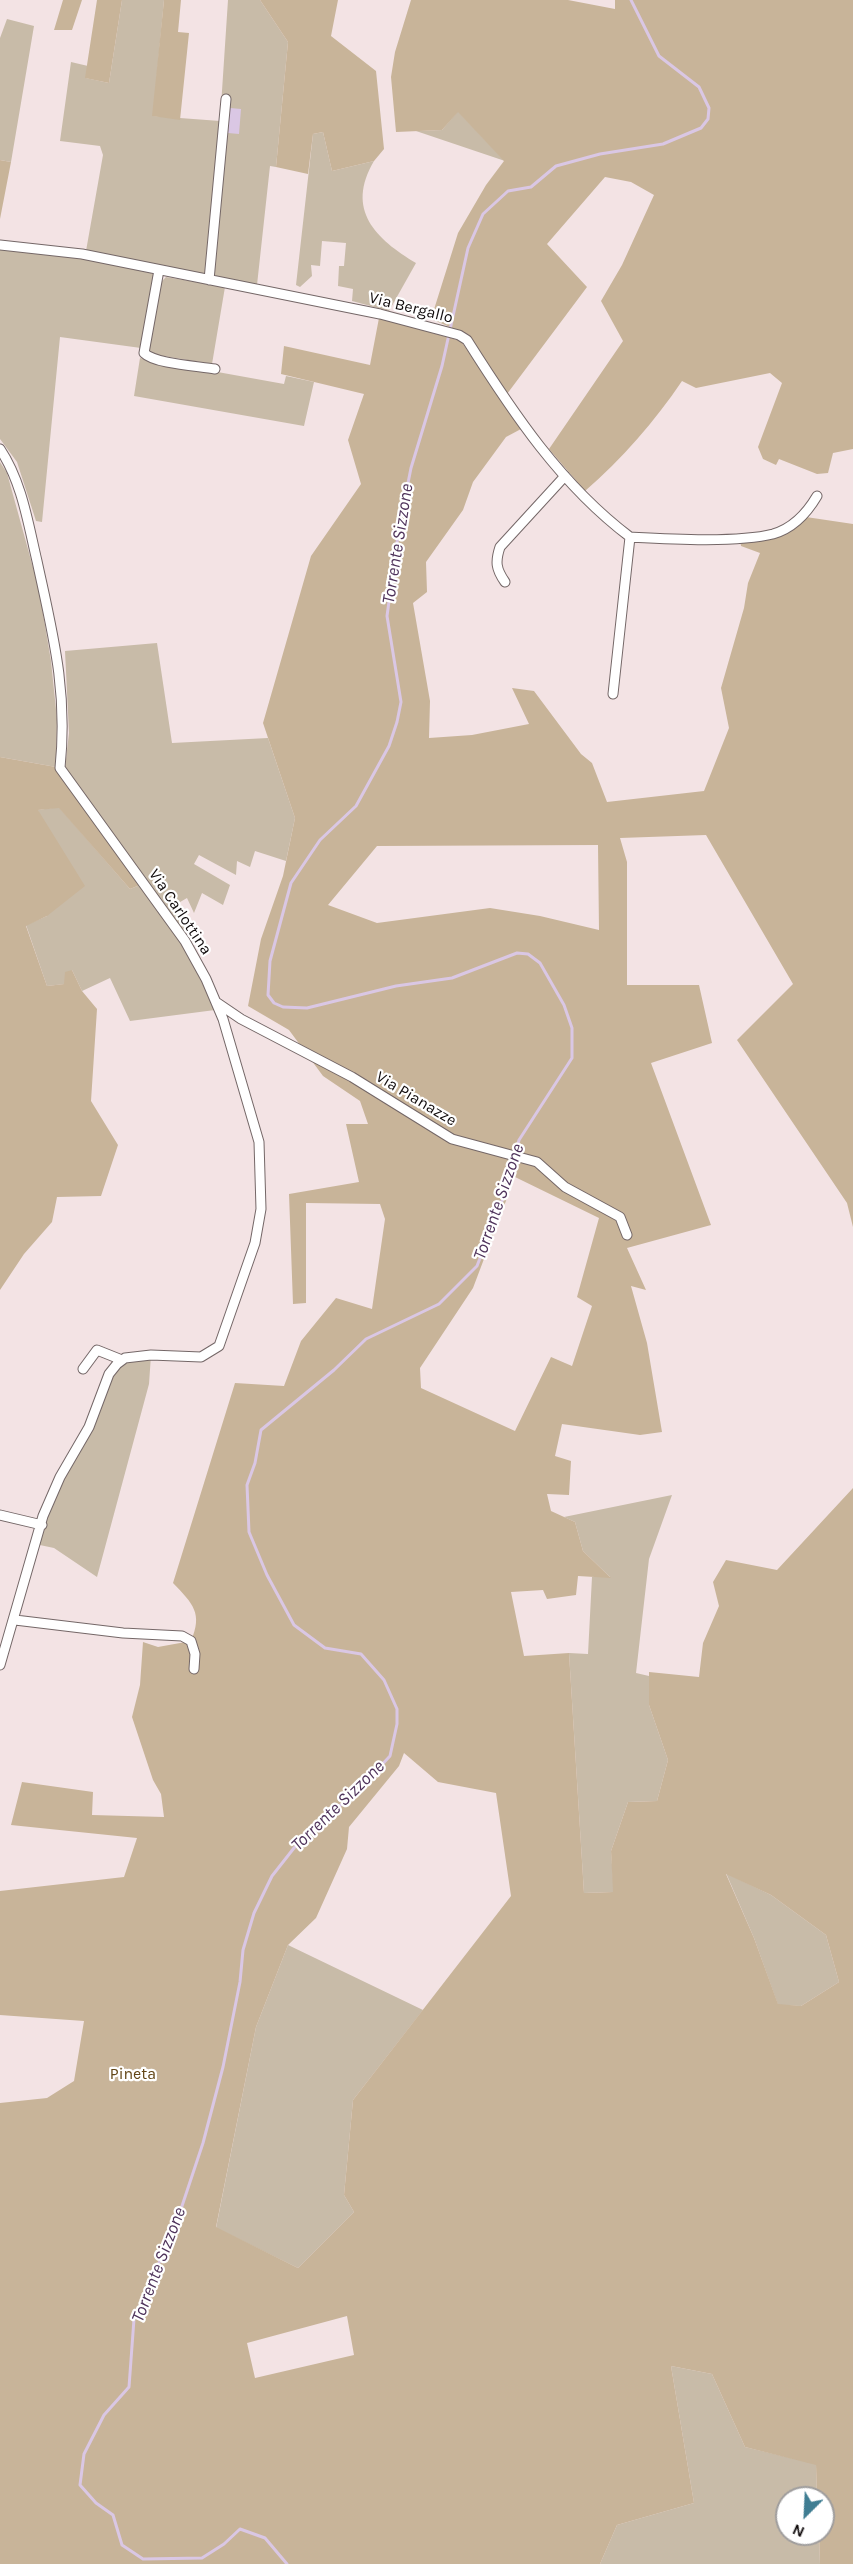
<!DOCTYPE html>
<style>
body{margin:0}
#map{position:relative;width:853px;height:2564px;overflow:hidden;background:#f3e3e4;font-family:Karla,sans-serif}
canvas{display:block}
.north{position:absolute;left:775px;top:2486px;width:60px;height:60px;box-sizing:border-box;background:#fff;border:2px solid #9f9d9d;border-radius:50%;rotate:204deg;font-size:16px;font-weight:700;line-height:24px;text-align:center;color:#0f0a0b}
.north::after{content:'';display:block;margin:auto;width:21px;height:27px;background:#3f7d92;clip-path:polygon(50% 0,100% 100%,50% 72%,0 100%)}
</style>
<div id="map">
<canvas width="853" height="2564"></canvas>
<div class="north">N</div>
</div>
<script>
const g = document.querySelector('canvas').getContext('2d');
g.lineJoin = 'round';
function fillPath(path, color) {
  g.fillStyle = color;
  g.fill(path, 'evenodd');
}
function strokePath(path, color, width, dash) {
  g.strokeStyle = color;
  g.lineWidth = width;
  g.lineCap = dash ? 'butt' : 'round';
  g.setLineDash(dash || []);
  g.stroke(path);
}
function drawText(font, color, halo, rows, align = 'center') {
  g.font = font + ' Karla,sans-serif';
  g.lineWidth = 4.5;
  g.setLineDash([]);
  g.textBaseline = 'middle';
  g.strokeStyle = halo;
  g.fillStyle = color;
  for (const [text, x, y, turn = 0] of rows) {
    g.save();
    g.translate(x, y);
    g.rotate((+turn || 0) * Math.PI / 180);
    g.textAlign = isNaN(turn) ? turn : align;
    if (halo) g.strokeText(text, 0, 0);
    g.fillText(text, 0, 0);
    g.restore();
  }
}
fillPath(new Path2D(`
 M122 0H164L153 116 220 121 228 0H260L288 42 276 167 270 166 257 285 86 251 103 155 100 146 60 141 71 62 88 66 86 78 109 83Z
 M7 19 34 26 11 162 0 160V38Z
 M458 111 505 161 416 131 442 130Z
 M323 132 332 171 374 161C345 210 376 239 416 263L389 311 352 301 353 289 338 286 339 266H344L346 243 322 241 320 266 311 265 312 276 300 287 296 285 313 134Z
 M0 248 91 260 155 274 141 348 60 337 42 522 36 521 17 462 0 439Z
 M166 277 225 287 212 364 151 354 149 351 161 282Z
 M140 358 284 384 286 376 314 382 304 426 134 396Z
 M0 462 7 473 39 589 51 661 57 719 56 767 0 757Z
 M157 643 172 743 268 738 295 818 286 861 255 851 250 867 237 861 236 875 199 855 194 864 230 885 223 905 202 893 194 913 187 898 175 905 187 931 183 935 65 768 69 733 65 651Z
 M59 807 130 889 140 885C170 924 197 964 215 1010L130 1021 110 978 82 991 72 970 65 984 47 986 26 925 47 916 38 810Z
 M151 1355 149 1384 97 1577 54 1548 35 1544 42 1525 117 1364Z
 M672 1495 649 1559 636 1673 649 1676V1705L668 1760 657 1801 628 1802 611 1851 614 1892 584 1893 569 1653 588 1654 592 1577H610L583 1551 575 1522 564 1517Z
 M726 1873 771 1895 826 1935 839 1982 801 2006 778 2005 754 1938Z
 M288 1945 423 2010 353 2100 344 2195 354 2212 298 2268 216 2228 256 2027Z
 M671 2366 712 2374 745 2447 816 2464 817 2498H787V2534H819L820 2564H600L617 2525 694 2503Z`), '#c8bba8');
fillPath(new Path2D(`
 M63 0H82L72 30H54Z
 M97 0H122L109 83 85 78Z
 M164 0H181L178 32 189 33 180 120 152 116Z
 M260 0H338L331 36 376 71 384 149 374 161 332 171 323 132 313 134 308 174 276 167 288 42Z
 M411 0H568L615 9V0H853V449L833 453 828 473 817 474 779 459 776 465 763 459 758 447 782 383 770 373 696 388 682 381C655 421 622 459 585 491L549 449 623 341 601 301 622 265 654 195 631 182 605 177 547 244 587 287 507 394 469 335 431 319 458 233 486 185 504 161 458 112 442 130 396 132 391 77 395 52Z
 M0 160 11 162 0 219Z
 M379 318 461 341 521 429 506 437 473 482 463 510 426 562 427 592 413 603 430 701 429 738 472 735 529 724 512 688 534 691 581 754 592 763 607 802 704 791 729 728 721 688 744 608 748 583 760 553 741 546 740 540 753 539 806 517 853 524V1227L847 1203 737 1040 793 984 706 835 620 838 627 862V985H699L712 1043 651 1063 711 1225 627 1248 646 1290 631 1286 647 1343 662 1432 640 1435 562 1424 555 1456 571 1461 569 1495 547 1494 551 1511 575 1522 583 1551 611 1578 578 1576 576 1595 547 1599 543 1590 511 1592 524 1656 569 1653 584 1893 613 1892 611 1851 628 1802 657 1801 668 1760 649 1705V1672L699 1677 703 1643 719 1606 713 1582 726 1560 777 1570 853 1488V2564H820L819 2534H823V2498H817L816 2465 745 2447 712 2374 671 2366 694 2503 617 2525 600 2564H0V2103L47 2098 74 2081 84 2021 0 2015V1891L124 1877 137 1838 11 1825 22 1782 93 1792 92 1815 164 1817 161 1794 153 1780 132 1717 140 1685 143 1642 158 1647 191 1641C203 1613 193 1604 173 1583L235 1383 284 1386 301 1341 336 1298 372 1309 385 1219 380 1204 306 1203V1303L293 1304 289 1194 359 1182 346 1124H368L360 1101 323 1076 289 1030 248 1006 261 939 283 876 295 818 263 723 311 556 361 484 348 440 364 394 281 374 284 346 370 365ZM598 845 599 930 540 916 490 908 377 923 328 905 377 846ZM515 1177 599 1218 577 1297 592 1306 572 1366 551 1357 515 1431 421 1388 420 1368 473 1288ZM404 1753 438 1782 496 1793 511 1896 353 2100 344 2195 354 2212 298 2268 216 2227 256 2027 288 1945 316 1918 347 1849 349 1827 399 1766ZM726 1874 771 1895 826 1935 839 1982 801 2006 778 2004 754 1938ZM347 2316 354 2355 255 2378 247 2343Z
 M0 757 56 767 140 885 130 889 59 808 38 810 85 886 47 916 26 926 47 986 64 984 65 972 72 970 82 991 97 1009 91 1101 118 1145 101 1196 57 1197 52 1222 24 1254 0 1290Z`), '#c8b499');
fillPath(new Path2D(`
 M230 108 241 109 239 134 228 133Z`), '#dac7e4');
strokePath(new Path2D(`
 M287 2564 265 2538 240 2529 224 2544 202 2558 143 2559 122 2545 113 2515 96 2503 80 2485 84 2454 104 2415 129 2387 134 2319 175 2227 203 2143 223 2067 240 1982 243 1950 254 1913 272 1876 294 1848 334 1809 349 1800 390 1756 397 1724V1709L384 1680 361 1654 325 1648 294 1625 267 1575 249 1532 247 1485 255 1463 261 1430 334 1370 366 1339 439 1304 477 1266 505 1193 519 1140 572 1058V1028L564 1005 540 963 528 954 517 953 452 978 396 986 307 1008 283 1007 274 1003 268 995 270 961 291 883 320 840 356 806 389 746 397 722 401 702 387 616 399 528 411 468 442 366 468 248 483 214 508 191 531 187 556 166 600 154 663 144 701 128 708 119 709 108 699 87 659 56 631 0`), '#dac7e4', 3);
const street = new Path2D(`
 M0 245 82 254 380 314 459 335 467 340C513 413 561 485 630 537 668 539 738 543 773 534 794 528 807 513 817 496
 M159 270 144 353C155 364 198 366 215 369
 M209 280 226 99
 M0 449C22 482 28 523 37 561 53 635 68 691 60 768L185 941 206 979 223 1019 259 1142 261 1209 255 1243 219 1346 201 1357 151 1355 125 1358 117 1364 109 1374 89 1427 60 1477 43 1516 0 1665
 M505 582C496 569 495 562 500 547L565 476
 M613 694 630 537
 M216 1002 241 1019 352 1077 452 1139 537 1162 565 1187 620 1217 627 1235
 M83 1369 97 1350 122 1360
 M0 1515 42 1525
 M15 1620 123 1633 182 1636 191 1641 195 1654 194 1669`);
strokePath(street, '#746767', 11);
strokePath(street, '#fff', 9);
drawText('16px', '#0f0a0b', '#fff', [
 ["Via Bergallo",411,308,14],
 ["Via Carlottina",180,912,56],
 ["Via Pianazze",416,1099,31]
]);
drawText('16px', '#624515', '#fff', [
 ["Pineta",133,2074]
]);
drawText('italic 18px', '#4f335b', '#fff', [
 ["Torrente Sizzone",398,544,-81],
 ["Torrente Sizzone",499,1202,-71],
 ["Torrente Sizzone",338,1806,-44],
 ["Torrente Sizzone",159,2265,-69]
]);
</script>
